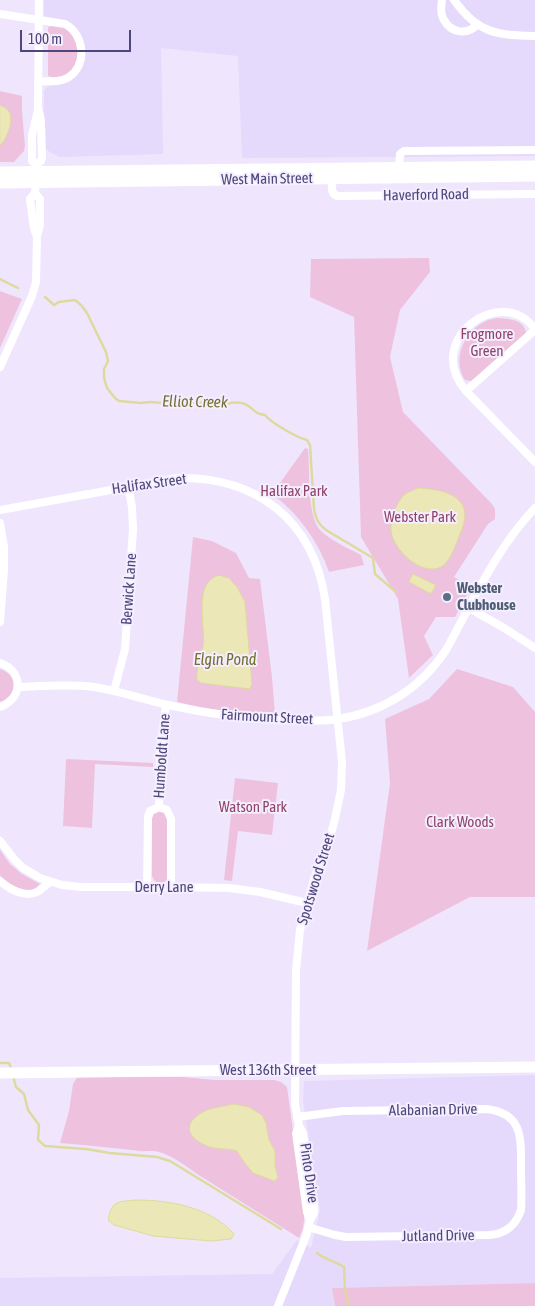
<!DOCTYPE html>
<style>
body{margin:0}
#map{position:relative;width:535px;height:1306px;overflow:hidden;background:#efe6fe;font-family:"Asap Condensed",sans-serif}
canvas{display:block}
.scale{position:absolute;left:20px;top:30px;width:111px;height:22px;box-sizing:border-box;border:2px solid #4e477b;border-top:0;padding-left:6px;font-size:15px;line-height:18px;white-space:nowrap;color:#4e477b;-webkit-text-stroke:4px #f5eeff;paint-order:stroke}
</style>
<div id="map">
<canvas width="535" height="1306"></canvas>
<div class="scale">100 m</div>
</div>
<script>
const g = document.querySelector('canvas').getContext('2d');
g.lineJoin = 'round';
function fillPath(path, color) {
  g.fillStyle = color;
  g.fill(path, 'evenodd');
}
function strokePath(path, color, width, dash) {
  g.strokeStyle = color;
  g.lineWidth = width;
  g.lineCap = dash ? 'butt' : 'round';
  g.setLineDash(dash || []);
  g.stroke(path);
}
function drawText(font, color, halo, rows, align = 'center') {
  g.font = font + ' "Asap Condensed",sans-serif';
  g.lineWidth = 4;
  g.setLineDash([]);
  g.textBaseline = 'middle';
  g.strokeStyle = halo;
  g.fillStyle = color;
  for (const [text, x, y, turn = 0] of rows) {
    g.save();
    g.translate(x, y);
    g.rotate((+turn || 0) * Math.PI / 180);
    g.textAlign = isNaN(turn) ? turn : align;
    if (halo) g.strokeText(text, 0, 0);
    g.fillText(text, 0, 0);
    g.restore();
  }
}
fillPath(new Path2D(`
 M44 0H535V156L242 158 238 56 161 48 163 154 59 157 43 148 44 91 48 86 62 84 74 78 82 66 85 46 80 33 58 19 44 16Z
 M535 1075V1283L333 1288 335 1306H0V1278L272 1274 297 1240 311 1248 320 1210 303 1101 304 1081Z`), '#e5d9fc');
fillPath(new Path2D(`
 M52 26C56 26 60 26 64 27 90 38 77 88 48 76V27Z
 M0 91 22 96V111L25 146 24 151 14 162H0Z
 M429 258 430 272 400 310 390 357 403 412 492 504 495 509V519L488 524 454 577 471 587 455 617H436L424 636 433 655 409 678 398 599 361 537 354 317 310 297 311 259Z
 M0 291 22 299 0 348Z
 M498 318C509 319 523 319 526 332L524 336 476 378 471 381 465 380C451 359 465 330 486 321 489 319 494 319 498 318Z
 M305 448 308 449C310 469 307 516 320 530 331 541 348 548 361 555L364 565 329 572C318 541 299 514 272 494Z
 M193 537 212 541 236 553 249 578 260 579 272 677 275 715C242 715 210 710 177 702Z
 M0 669C19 675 18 696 0 702Z
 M457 669 513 687 535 712V897H470L367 951 390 783 385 719 429 699Z
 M66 759 153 763V767L95 764 92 828 63 826Z
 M235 778 278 783 272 835 238 831 232 881 224 880Z
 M161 811 168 816V879C162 885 155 884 152 876V819L154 814Z
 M0 850 10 864 22 874 40 884C40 884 35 889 34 889 25 893 2 885 0 874 0 867 0 858 0 850Z
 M78 1076 183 1077 215 1080H274L281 1082 287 1087 303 1203C305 1216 305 1227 299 1238 268 1218 236 1199 205 1179 190 1170 176 1157 159 1152 153 1150 146 1152 140 1151 113 1148 87 1145 60 1143L69 1111 73 1084Z
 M535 1283V1306H335L332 1288Z`), '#eec2de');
const water = new Path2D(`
 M0 105C4 107 8 109 10 113 13 122 7 140 0 145Z
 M418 488C447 489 477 498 460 534 456 544 451 561 441 567 421 577 393 549 391 531 390 520 396 503 404 495 407 492 414 490 418 488Z
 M413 574 436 585 431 594 409 582Z
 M219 575 229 578 237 587 245 602 252 684 250 689 201 683 197 680C196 669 201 657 203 646 206 626 192 582 219 575Z
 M234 1104 249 1107 262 1115 266 1123 269 1140 275 1151V1166L278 1177 276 1180 274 1181 253 1173 244 1162 237 1151C227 1148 217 1150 207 1146 183 1136 184 1120 207 1110 216 1107 225 1106 234 1104Z
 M136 1200C170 1200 210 1207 234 1234L231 1239 211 1241 153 1236 114 1225 108 1220C112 1200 117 1202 136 1200Z`);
fillPath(water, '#ebe7b7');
strokePath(water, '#ded99d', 1);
strokePath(new Path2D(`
 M0 279 18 288
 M45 297 54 305 59 302 75 300 81 305 87 313 106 352 108 361 104 369V378L107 388 115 398 119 401 141 403 150 402 178 404 212 402 218 406C227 403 239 400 247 405 255 410 255 414 265 415 271 423 298 438 307 440L310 445 314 509C316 519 318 524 326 530L373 558 375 574 396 592
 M0 1063H9L12 1071
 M13 1076 16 1087 24 1094 28 1110 39 1125 38 1140 45 1146 86 1149 110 1153 157 1157 170 1161 281 1229
 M317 1253C325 1260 336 1261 344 1267L345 1290 349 1306`), '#ded99d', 2.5);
strokePath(new Path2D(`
 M442 0C441 6 440 14 444 20 451 33 468 36 477 24
 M454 0C478 34 497 35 535 36
 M0 14 65 24C84 34 88 64 69 77 60 83 48 81 38 81
 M37 164 32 161V135L38 110
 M399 167 400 154 404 151 535 150
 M332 179C332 186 330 193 337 196L535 194
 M37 236 34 229 30 199 35 193 37 164 41 161 42 157 41 120 38 108 39 0
 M535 329C501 283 422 340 466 391L535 330
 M0 367 32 296 36 282 37 236 40 225V199L35 193
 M466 391 535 462
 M0 510 177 478C256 476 313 520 325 599L342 762 341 790 335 819 331 834 314 879 300 930 296 970 295 1104 299 1126 303 1133 314 1205V1213L310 1220 306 1236 278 1306
 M0 523 4 547V570L0 622
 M469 608 504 628 535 648
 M0 663C24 671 23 699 0 707
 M18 687C43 686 68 684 94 687 119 691 143 699 168 705 208 714 247 719 288 720 304 720 321 722 337 719 382 713 421 688 446 650 473 601 496 549 535 508
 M114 691 125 649 133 529 132 507 128 486
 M159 807 160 751 166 705
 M0 841 14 859 23 868 40 878 62 885 81 887H171L229 888 260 892 307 903
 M0 881C9 889 25 898 37 892 42 889 46 885 50 882
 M147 887 148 817 150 811 159 807 167 810 171 819V887
 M297 1117 343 1111 486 1109C523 1113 521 1138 521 1167 521 1181 522 1196 521 1210 516 1225 505 1234 489 1235L346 1237 335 1235 308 1227
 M299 1126 296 1133 307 1212 310 1220`), '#fff', 8);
strokePath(new Path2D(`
 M0 172 535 166
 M0 183 535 176
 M0 1073 535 1067`), '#fff', 11);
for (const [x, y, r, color] of [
 [447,597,5,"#5c6f8a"]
]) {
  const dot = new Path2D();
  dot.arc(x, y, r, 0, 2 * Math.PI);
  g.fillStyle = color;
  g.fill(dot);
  strokePath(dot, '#f5eeff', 2);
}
drawText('15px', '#4e477b', '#f5eeff', [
 ["West Main Street",267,179,-1],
 ["Haverford Road",426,195,-1],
 ["Halifax Street",149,484,-8],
 ["Berwick Lane",129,589,-86],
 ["Fairmount Street",267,717,3],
 ["Humboldt Lane",162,756,-86],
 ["Spotswood Street",316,879,-73],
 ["Derry Lane",164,887],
 ["West 136th Street",268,1070],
 ["Alabanian Drive",433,1110,-1],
 ["Pinto Drive",309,1173,82],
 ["Jutland Drive",438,1236,-1]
]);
drawText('15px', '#8f426a', '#f5eeff', [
 ["Frogmore",487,334],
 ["Green",487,351],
 ["Halifax Park",294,491],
 ["Webster Park",420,517],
 ["Watson Park",253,807],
 ["Clark Woods",460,822]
]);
drawText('bold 15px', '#4e5e75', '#f5eeff', [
 ["Webster",457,588],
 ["Clubhouse",457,605]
], 'left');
drawText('italic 16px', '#726f33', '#f5eeff', [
 ["Elliot Creek",195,402,1],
 ["Elgin Pond",225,660]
]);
</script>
